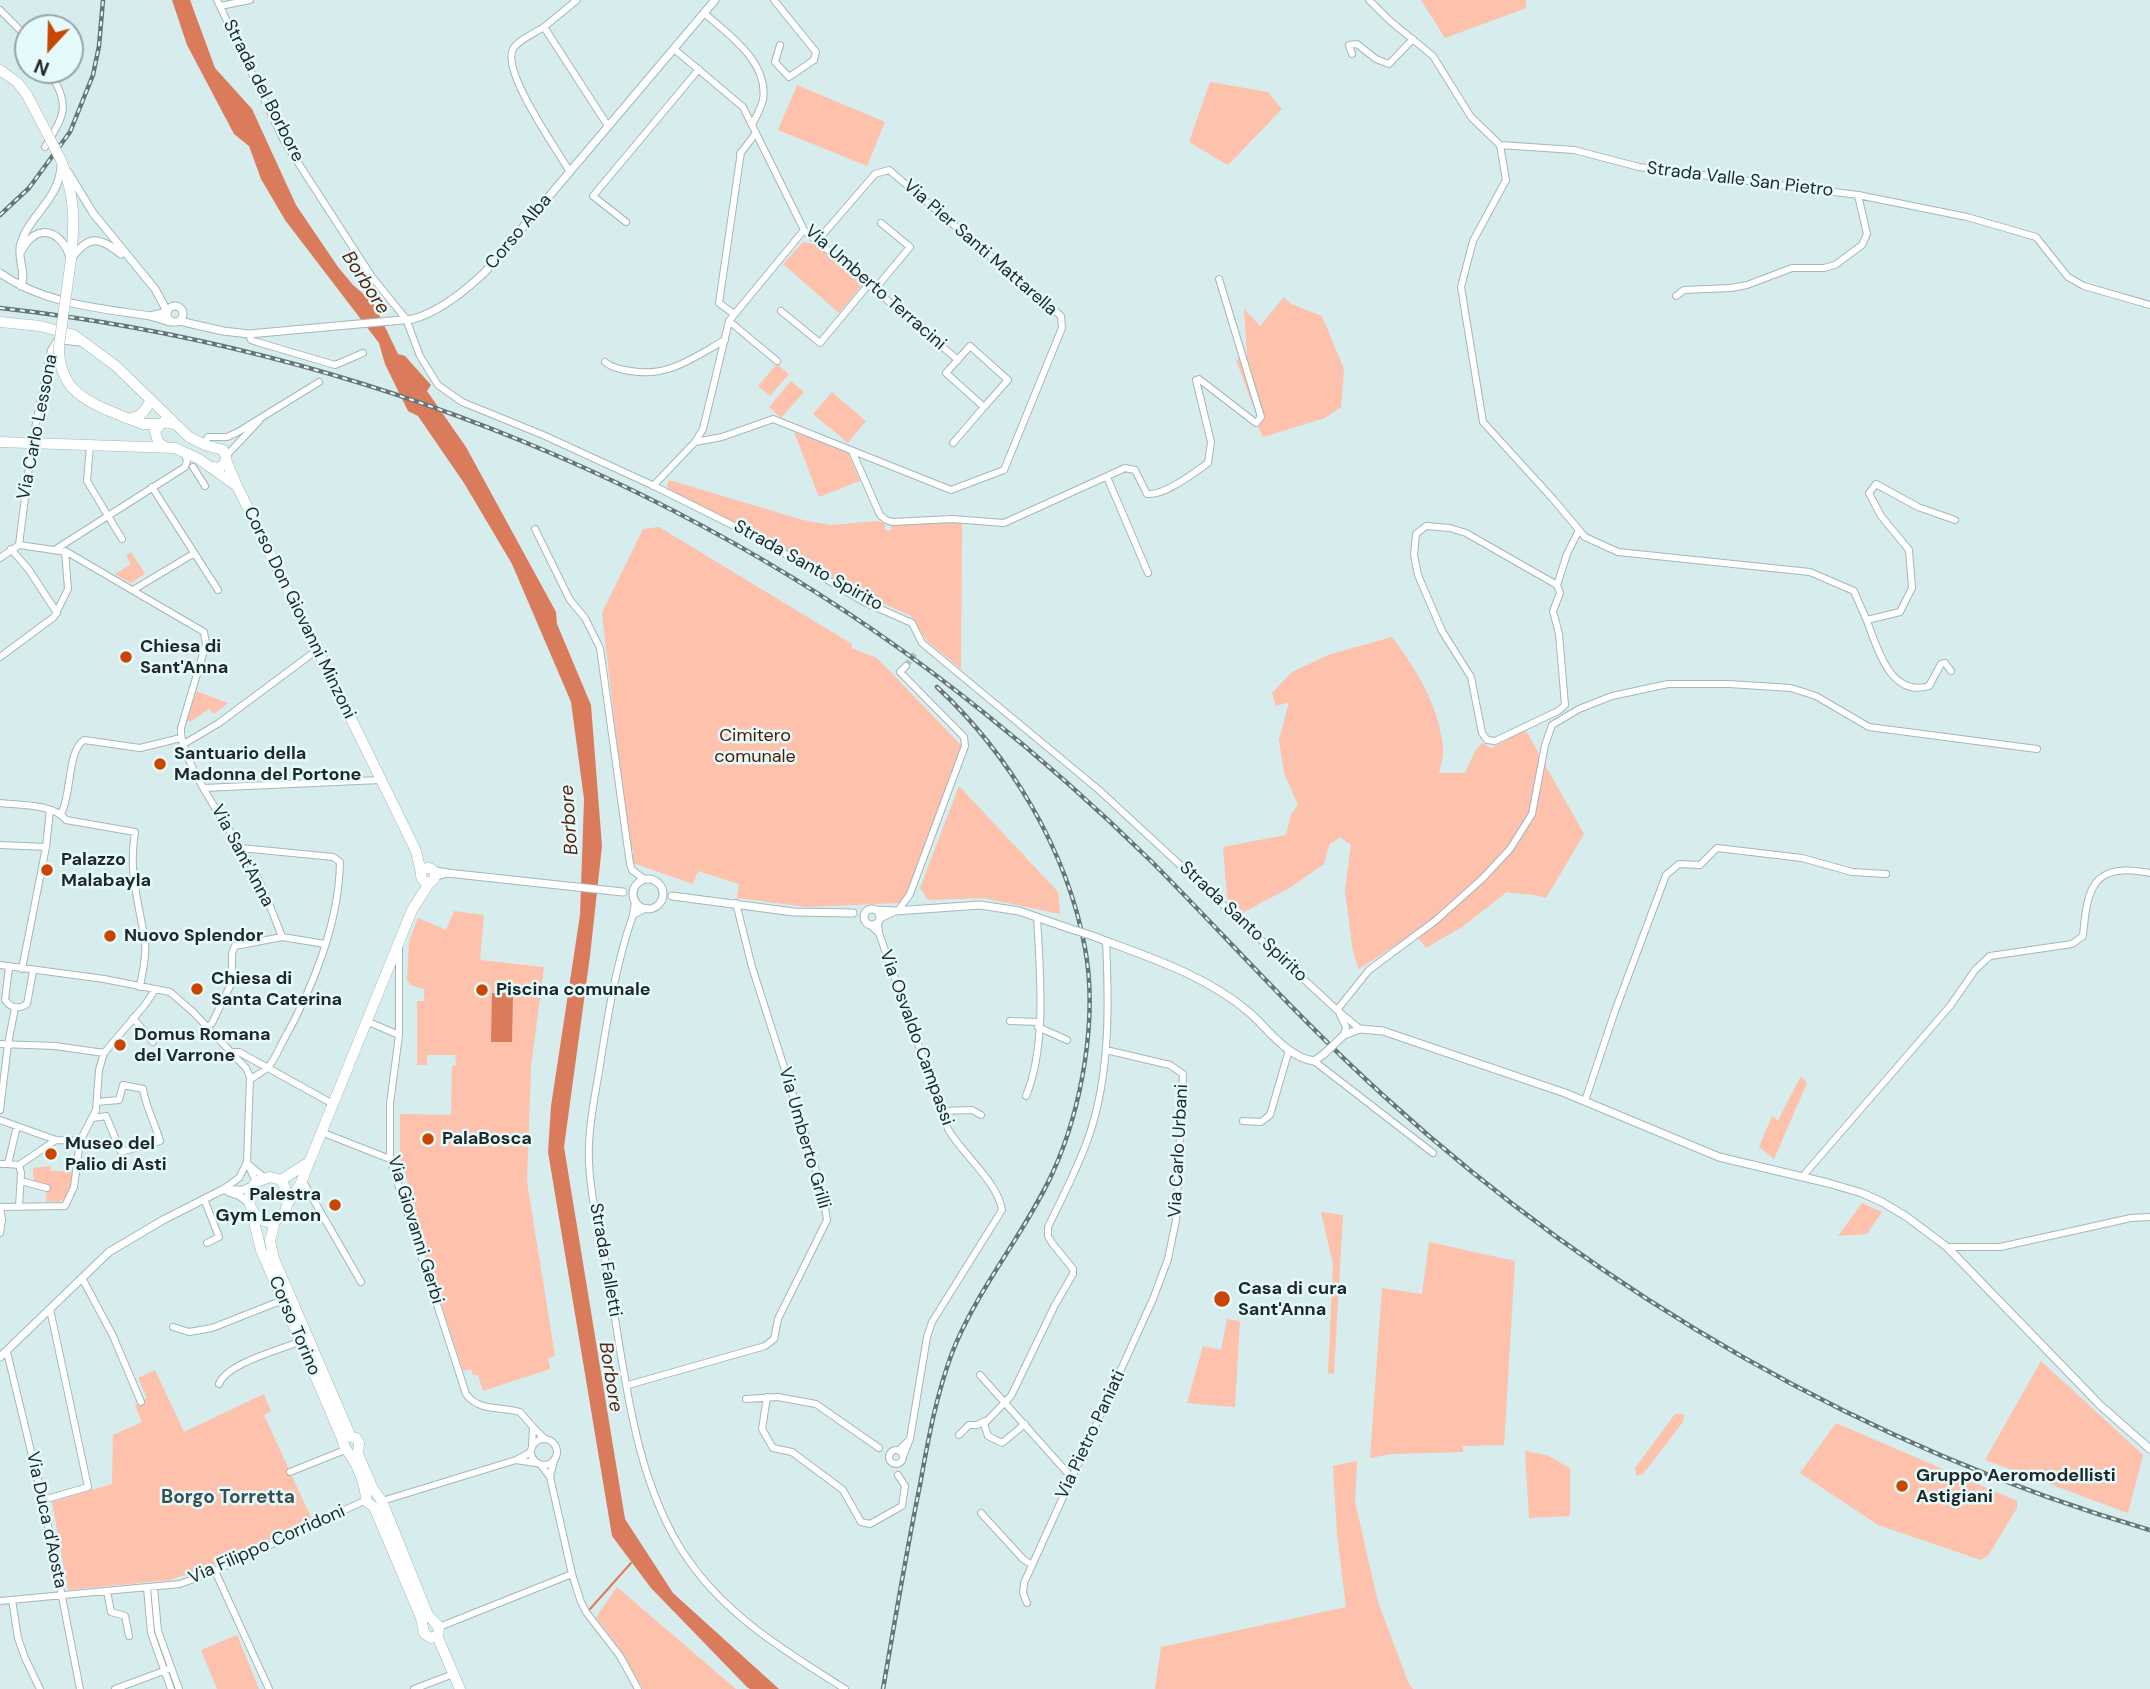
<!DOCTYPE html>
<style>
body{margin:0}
#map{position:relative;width:2150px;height:1689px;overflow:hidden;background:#d6eced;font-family:"DM Sans",sans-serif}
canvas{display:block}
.north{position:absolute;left:14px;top:14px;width:70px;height:70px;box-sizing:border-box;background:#e4fafb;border:2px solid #95a6a7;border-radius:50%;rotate:202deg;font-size:19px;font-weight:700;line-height:28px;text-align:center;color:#1f2728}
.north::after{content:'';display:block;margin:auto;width:24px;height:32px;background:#ca4500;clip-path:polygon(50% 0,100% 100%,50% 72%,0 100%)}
</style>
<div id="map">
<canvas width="2150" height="1689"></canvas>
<div class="north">N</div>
</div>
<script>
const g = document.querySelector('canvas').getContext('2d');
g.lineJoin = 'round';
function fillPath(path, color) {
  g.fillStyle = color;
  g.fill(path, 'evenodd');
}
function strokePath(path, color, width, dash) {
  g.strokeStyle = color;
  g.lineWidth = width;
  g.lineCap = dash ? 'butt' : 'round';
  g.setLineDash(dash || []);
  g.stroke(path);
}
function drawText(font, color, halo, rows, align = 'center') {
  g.font = font + ' "DM Sans",sans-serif';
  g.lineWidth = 5;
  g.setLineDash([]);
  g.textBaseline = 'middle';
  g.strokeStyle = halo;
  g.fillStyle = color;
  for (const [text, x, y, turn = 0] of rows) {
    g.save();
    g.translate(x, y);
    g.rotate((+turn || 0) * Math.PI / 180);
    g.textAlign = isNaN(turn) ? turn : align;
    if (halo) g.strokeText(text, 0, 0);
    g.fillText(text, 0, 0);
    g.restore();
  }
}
fillPath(new Path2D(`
 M1421 0H1526V8L1445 38Z
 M1210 82 1268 92 1282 109 1228 165 1189 142Z
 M797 85 885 122 867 166 778 130Z
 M803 242 815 244 862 285 839 313 783 264Z
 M1284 297 1291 304 1322 316 1344 369 1341 407 1325 418 1263 437 1258 427V419L1236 360 1247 356 1244 309 1260 326Z
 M777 364 789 374 770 396 758 386Z
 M791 381 804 392 781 418 769 407Z
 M832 392 866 421 848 443 813 414Z
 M794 432 848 452 860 481 819 497Z
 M669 480 803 520 831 525 876 521 885 523V530H891L892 525 962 522 961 669 927 641 911 616 853 590 757 534 670 491 667 486Z
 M659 527 852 644 851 648 877 658 961 745 908 893 899 903 807 907 737 898 739 884 698 871 693 884 630 862 634 851 629 849 602 613 643 529Z
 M131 552 145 574 131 583 115 574 131 564 126 556Z
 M1392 637C1416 669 1438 704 1443 746 1444 754 1441 765 1439 773H1465L1475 751 1482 743 1491 748C1504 743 1513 735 1525 729L1584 834 1546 898C1533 893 1521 895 1507 892L1462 927 1426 948 1414 933 1359 969 1353 952 1345 890 1351 845 1340 837 1329 845 1324 864 1291 887 1244 912 1227 898 1223 847 1286 835 1291 814 1298 805 1284 773 1279 740 1289 702 1276 706 1272 693 1292 672 1328 655Z
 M196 691 228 703 214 714 209 709 190 722 187 720Z
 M959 786 1058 892 1060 914 984 898 928 900 920 888Z
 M454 911 484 915 480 960 544 967 531 1067 527 1182 555 1356 548 1358 550 1369 483 1391 478 1375H473L471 1369 463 1371 409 1204 414 1202 400 1158V1114L451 1115 452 1066 456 1065 455 1055H427V1065H417V1001H424V989L411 985 407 980 409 941 418 918 446 930Z
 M1801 1076 1807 1083 1774 1159 1759 1147 1772 1116 1778 1120Z
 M50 1166 51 1171H76L69 1195 59 1202 46 1201 47 1188 34 1183 33 1168Z
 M1862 1203 1882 1212 1867 1234 1838 1236Z
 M1321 1212 1343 1215 1334 1374 1328 1373 1333 1264Z
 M1429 1242 1515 1261 1504 1445 1463 1446V1452L1391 1454 1370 1458 1382 1288 1422 1294Z
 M1227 1319 1240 1321 1235 1407 1187 1403 1203 1346 1221 1350Z
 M2041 1361 2143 1455 2128 1513 1985 1460Z
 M155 1370 184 1432 264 1394 271 1411 264 1415 312 1520 216 1564 170 1580 68 1590 52 1502 112 1484 113 1435 142 1422 135 1405 147 1398 138 1378Z
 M1675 1414H1684L1683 1422 1643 1474 1636 1476 1635 1468Z
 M1836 1423 2017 1501V1508L1988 1556 1981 1560 1878 1525 1800 1473Z
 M1525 1451 1546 1455 1570 1468V1516L1529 1518Z
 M1357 1461 1355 1502 1378 1602 1408 1682 1413 1689H1155L1161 1647 1346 1607 1337 1535 1333 1466Z
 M617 1587 736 1689H643L622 1652 596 1617Z
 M237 1635 259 1689H217L201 1650Z`), '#fdc1ac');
fillPath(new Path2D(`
 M172 0H190L215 68 252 109 296 205 338 267 353 285 373 302 398 354 405 356 431 385 427 391 466 447 556 612 557 624 591 705 602 846 590 956 564 1147 625 1519 673 1593 779 1689H750L747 1687 651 1588 612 1536 548 1152 551 1106 580 915 584 799 571 702 512 564 464 483 418 416 408 411 385 364 379 343 285 220 261 179 249 146 234 134 187 45Z
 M492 993H513L512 1042H491Z`), '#da7c5c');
strokePath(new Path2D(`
 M590 1609 631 1563`), '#da7c5c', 2);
strokePath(new Path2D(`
 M906 666 916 652`), '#b1c5c6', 6, [6, 3]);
const minor = new Path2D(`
 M217 0 284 141 372 277 406 319 420 356 438 385 462 402 543 435 652 485 764 541 862 601 912 623 922 643 1099 790 1337 1010 1360 1029
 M577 0 544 27 608 126
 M774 0 816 52 814 60 789 77 775 62 780 45
 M1369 0 1389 20 1433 56 1471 117 1500 145 1574 150 1639 167 1858 195 1967 217 2036 237 2068 277 2084 286 2150 305
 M220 6 250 0
 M0 10 28 38
 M704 13C729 35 769 62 763 100 761 108 756 117 752 125
 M544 27C535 33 518 40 513 49 501 71 557 150 570 172
 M674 49 743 107 804 230 958 360
 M1352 54 1349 45 1357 44 1376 59 1389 64 1413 39
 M1500 145 1506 180 1473 241 1461 287 1483 422 1553 499 1585 537 1618 552 1810 572 1854 591C1858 601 1863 611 1867 621 1877 647 1890 698 1929 686L1941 664 1945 663 1951 671
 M45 147C66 112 70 107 49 70
 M740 154 756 133
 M626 222 593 196 699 69
 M875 289 910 247 881 223
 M1676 296 1684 290 1731 288 1747 285 1792 268H1824L1835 265 1862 245 1867 234 1858 195
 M781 311 820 343 869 284
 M734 314 719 303 741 152
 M729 321 777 361
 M249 334 251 340 257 342 335 365 363 353
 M970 346 1008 380 984 407 946 373Z
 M605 362C612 368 622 370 631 371 668 378 694 357 725 340
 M695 442 722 437 773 419 951 490 1004 470 1062 328 1061 316 889 170 875 174 818 240
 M953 443 984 407
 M203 445 208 437H227L238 432 319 382
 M90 446 87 481 122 539
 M852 451 880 515 886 520 892 522 952 519 1004 523 1125 468 1135 470 1147 494C1164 496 1194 473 1208 463L1211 442 1196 380 1199 379 1256 423 1261 417 1219 279
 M226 456 259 421
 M193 467 205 486
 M1107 477 1148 573
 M653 486 695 442 703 429 729 321 804 230
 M152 487 218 590
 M535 529 570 600 585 618 600 648 630 864 632 870 644 879
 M19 545 32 443 51 350 57 340 84 343
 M11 549 29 570 57 613
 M56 549 185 467 187 461 184 451
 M0 558 19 545 67 552 204 632 206 644 181 728C179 762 234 834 252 867 264 889 273 913 282 937
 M1557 585 1560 593 1553 611 1559 634 1565 705 1558 711 1495 741 1487 740 1482 733 1471 677 1442 631 1418 575 1414 555 1416 534 1426 526 1450 528 1466 533 1557 585 1567 554 1579 530
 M133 590 193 554
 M1867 620 1900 612 1912 588 1909 550 1881 516 1869 493 1876 484 1918 507 1955 520
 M0 657 54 617 68 589 65 551
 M182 745 219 723 317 650
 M204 788 380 780
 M0 803C19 805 54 804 66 820L135 832C128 874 139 902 145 942 147 956 142 973 140 987
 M61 814C72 794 67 751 84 740L140 748 181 738
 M0 845 46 847
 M241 848 333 857 340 862C339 924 312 990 282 1043 278 1051 274 1061 268 1067 263 1072 256 1075 250 1080
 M635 901 633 915 646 908
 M898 911 910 894 965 746 964 737 900 672 906 666
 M633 915C616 964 608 1014 600 1065 596 1091 590 1117 589 1144 587 1187 600 1232 608 1275 624 1367 633 1480 687 1558 727 1617 787 1652 845 1689
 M871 926 879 933 878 923
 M879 933 948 1129C962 1154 998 1182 1002 1210L932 1322 927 1337 910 1439
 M399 946V1035L390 1104V1159L466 1394C479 1412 500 1406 520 1412L533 1427
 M0 965 104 979 170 992 193 1012 246 1068 250 1077 247 1162 256 1182
 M9 967 5 1000C11 1008 18 1010 27 1004L33 971
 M22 969 46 847 50 810
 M1337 1010 1369 970 1435 921 1483 878 1510 849 1532 814 1545 745 1552 725 1579 709 1612 696 1668 684H1729L1791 688 1816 696 1869 727 2037 749
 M1340 1015 1346 1027 1344 1035
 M133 1018 153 1042
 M366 1021 399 1035
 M1010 1021 1039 1022
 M1038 1027 1067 1040
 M207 1028 212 1023 232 982V953L235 946 282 937 325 944
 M0 1044 55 1046 104 1053
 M233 1052H239L333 1104
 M1314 1061 1433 1153
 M1026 1096C1047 1045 1040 972 1037 917
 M1585 1101 1615 1011 1666 875 1679 864 1700 865 1717 848 1802 858 1852 872 1886 874
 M0 1110 8 1044 15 1008
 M942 1111 972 1110 981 1115
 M93 1118 106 1116 121 1152 160 1141C155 1123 146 1108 143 1089L123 1085 119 1100 97 1102
 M0 1120 56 1140 80 1141
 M1243 1121 1261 1122 1270 1115 1289 1050
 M321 1132 390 1159
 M0 1164H8L17 1126
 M8 1164 19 1165 21 1173 19 1207
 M248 1164 265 1178
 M19 1165 56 1140
 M1802 1177 1950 1006 1975 970 1990 956 2072 944 2083 936C2087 889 2092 861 2150 873
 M301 1178 361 1282
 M21 1181 47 1188
 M222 1190 239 1178 246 1164
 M204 1199 219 1237 207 1243
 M0 1207 65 1206 74 1187 80 1141 96 1110 99 1070 104 1053 144 1006 155 990
 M0 1207 2 1220 0 1233
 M1947 1247H2000L2131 1218 2150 1217
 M82 1278 113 1336 141 1402
 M173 1327 189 1332 212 1328 283 1300
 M7 1352 44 1505 80 1689
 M980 1375 1072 1478
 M219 1384C227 1363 280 1350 301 1341
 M628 1385 765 1346 774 1339 778 1319 827 1220 823 1196 807 1139 752 967 736 903
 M767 1397 762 1429 773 1448 792 1452 843 1490 861 1522 870 1524 902 1506 905 1486 898 1475
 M746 1399 778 1397 816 1404 879 1448
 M1025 1424 1002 1443 988 1436 984 1424 1011 1396 1055 1305 1073 1274V1269L1052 1243 1048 1236V1227C1063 1196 1079 1166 1090 1133 1110 1072 1109 1005 1106 941
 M959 1435 969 1425H977L985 1421
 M531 1452a13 13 0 1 1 26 0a13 13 0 1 1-26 0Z
 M532 1445 533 1427 545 1439
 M889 1457a7 7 0 1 1 14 0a7 7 0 1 1-14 0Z
 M899 1450 910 1439 903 1456
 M531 1452 516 1460 536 1463
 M540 1464 550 1477 554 1460
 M290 1472 345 1450
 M550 1477 572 1574 581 1602 586 1612 620 1656 638 1689
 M43 1500 88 1487 50 1309
 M382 1501 516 1460
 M981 1513 1023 1559 1032 1565
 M215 1571 269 1689
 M147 1588 151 1633 171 1689
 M154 1588 158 1631 179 1689
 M107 1591 111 1612 125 1616 129 1636
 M12 1600 18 1638 25 1658 40 1689
 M0 1601 180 1584 210 1573 366 1500
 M1027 1603 1023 1593 1024 1583 1153 1299 1168 1259 1176 1220 1183 1074 1170 1065 1106 1050
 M439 1627 572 1574
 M115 1689 169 1669
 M414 1689 448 1676`);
const tertiary = new Path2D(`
 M68 172 93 213 155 289 167 311
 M22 250C37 222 61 230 70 257
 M71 259C88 235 99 236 121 254
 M0 273C44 304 99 308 150 316
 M21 286C27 272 16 257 21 243 30 214 59 200 61 166
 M167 314a8 8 0 1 1 16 0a8 8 0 1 1-16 0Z
 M167 312 150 316 170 322
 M179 321 223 331 249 334 413 319C439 312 466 290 485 272L715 0
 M431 870 447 873 434 877
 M447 873 623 892
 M633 894a15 15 0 1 1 30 0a15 15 0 1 1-30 0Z
 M672 896 794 912 853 913
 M864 917a8 8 0 1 1 16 0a8 8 0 1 1-16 0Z
 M876 910 895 911 880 918
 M895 911 980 905 1019 911 1068 928
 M1090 935C1145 956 1205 974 1250 1013 1269 1030 1287 1057 1314 1061L1324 1054
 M1344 1035 1360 1029 1383 1031 1565 1093 1719 1157 1828 1183 1862 1193 1882 1202 1907 1217 1947 1247 2101 1406 2150 1449
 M229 1192 240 1196 250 1204
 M0 1357 109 1252 163 1220 222 1190H243L254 1185`);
const primary = new Path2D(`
 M0 70 17 82 27 95
 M61 160C75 197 75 220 71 259
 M0 322 40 326 74 335 116 366 189 437 205 445 223 450 226 456 225 463 219 468 212 467
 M127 418 143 424H160
 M130 419C142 417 145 410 151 400
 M0 442 175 448 199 459 234 484
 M165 447 158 442 155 431 163 422 174 424
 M226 460 237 486 416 851 421 873
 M421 875a7 7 0 1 1 14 0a7 7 0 1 1-14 0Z
 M270 1177 281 1180C291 1196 291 1219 268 1222 249 1216 244 1198 256 1182Z
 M281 1180 306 1164
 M288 1203 300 1185 412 910 430 882
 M251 1210 261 1250 343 1441C344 1449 347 1450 351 1456 360 1469 365 1488 367 1502L374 1507 421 1618 424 1633 431 1638 438 1635
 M275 1221 270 1241 274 1259 351 1437 356 1438 359 1443 358 1454 373 1489 382 1501 428 1615 439 1627 438 1638 460 1689`);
strokePath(minor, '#a3b8b9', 8);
strokePath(tertiary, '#a3b8b9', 9);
strokePath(primary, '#a3b8b9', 11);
strokePath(minor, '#fff', 6);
strokePath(tertiary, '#fff', 7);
strokePath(primary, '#fff', 10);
const rail = new Path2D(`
 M0 215 29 188 70 132 93 75 99 46 103 0
 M0 308C356 348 703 486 983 712 1042 759 1099 810 1153 863 1230 941 1303 1023 1385 1097 1602 1295 1867 1448 2150 1530
 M883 1689C895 1621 906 1553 920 1485 928 1440 936 1396 952 1353 977 1289 1024 1235 1053 1172 1082 1108 1098 1018 1085 948 1067 850 1010 755 937 687`);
strokePath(rail, '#687576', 4.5);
strokePath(rail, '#e4fafb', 2, [5]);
const tertiaryBridge = new Path2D(`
 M1068 928 1090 935
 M1324 1054 1344 1035`);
const primaryBridge = new Path2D(`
 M27 95 61 160
 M71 259 59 346C58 392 89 403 127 418`);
strokePath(tertiaryBridge, '#a3b8b9', 9, []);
strokePath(primaryBridge, '#a3b8b9', 11, []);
strokePath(tertiaryBridge, '#fff', 7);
strokePath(primaryBridge, '#fff', 10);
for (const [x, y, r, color] of [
 [126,657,7,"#ca4500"],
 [160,764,7,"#ca4500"],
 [47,870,7,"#ca4500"],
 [110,936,7,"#ca4500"],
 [197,989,7,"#ca4500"],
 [482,990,7,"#ca4500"],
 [120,1045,7,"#ca4500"],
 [428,1139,7,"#ca4500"],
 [51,1154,7,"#ca4500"],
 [335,1205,7,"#ca4500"],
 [1222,1299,9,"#ca4500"],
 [1902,1486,7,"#ca4500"]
]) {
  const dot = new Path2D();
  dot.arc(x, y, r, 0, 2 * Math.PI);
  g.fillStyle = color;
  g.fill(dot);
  strokePath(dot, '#e4fafb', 2.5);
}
drawText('18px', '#1f2728', '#e4fafb', [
 ["Strada del Borbore",263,91,63],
 ["Strada Valle San Pietro",1740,180,7],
 ["Corso Alba",519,232,-50],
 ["Via Pier Santi Mattarella",980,248,41],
 ["Via Umberto Terracini",875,288,41],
 ["Via Carlo Lessona",38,427,-79],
 ["Strada Santo Spirito",808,566,29],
 ["Corso Don Giovanni Minzoni",299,613,64],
 ["Via Sant'Anna",242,856,62],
 ["Strada Santo Spirito",1243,922,43],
 ["Via Osvaldo Campassi",916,1038,70],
 ["Via Umberto Grilli",804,1138,74],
 ["Via Carlo Urbani",1179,1151,-87],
 ["Via Giovanni Gerbi",415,1230,73],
 ["Strada Falletti",605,1260,80],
 ["Corso Torino",294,1326,67],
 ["Via Pietro Paniati",1091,1435,-65],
 ["Via Duca d'Aosta",46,1520,78],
 ["Via Filippo Corridoni",267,1545,-24]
]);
drawText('bold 18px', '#1f2728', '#e4fafb', [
 ["Chiesa di",140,647],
 ["Sant'Anna",140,668],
 ["Santuario della",174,754],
 ["Madonna del Portone",174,775],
 ["Palazzo",61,860],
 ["Malabayla",61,881],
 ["Nuovo Splendor",124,936],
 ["Chiesa di",211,979],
 ["Santa Caterina",211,1000],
 ["Piscina comunale",496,990],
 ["Domus Romana",134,1035],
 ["del Varrone",134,1056],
 ["PalaBosca",442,1139],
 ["Museo del",65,1144],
 ["Palio di Asti",65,1165],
 ["Palestra",321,1195,"right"],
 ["Gym Lemon",321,1216,"right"],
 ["Casa di cura",1238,1289],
 ["Sant'Anna",1238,1310],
 ["Gruppo Aeromodellisti",1916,1476],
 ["Astigiani",1916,1497]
], 'left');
drawText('18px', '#501600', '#e4fafb', [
 ["Cimitero",755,736],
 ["comunale",755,757]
]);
drawText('italic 19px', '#5c210a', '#e4fafb', [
 ["Borbore",365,283,57],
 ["Borbore",570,820,-94],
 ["Borbore",610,1377,81]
]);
drawText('bold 19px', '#3d4f50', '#e4fafb', [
 ["Borgo Torretta",228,1498]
]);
</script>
